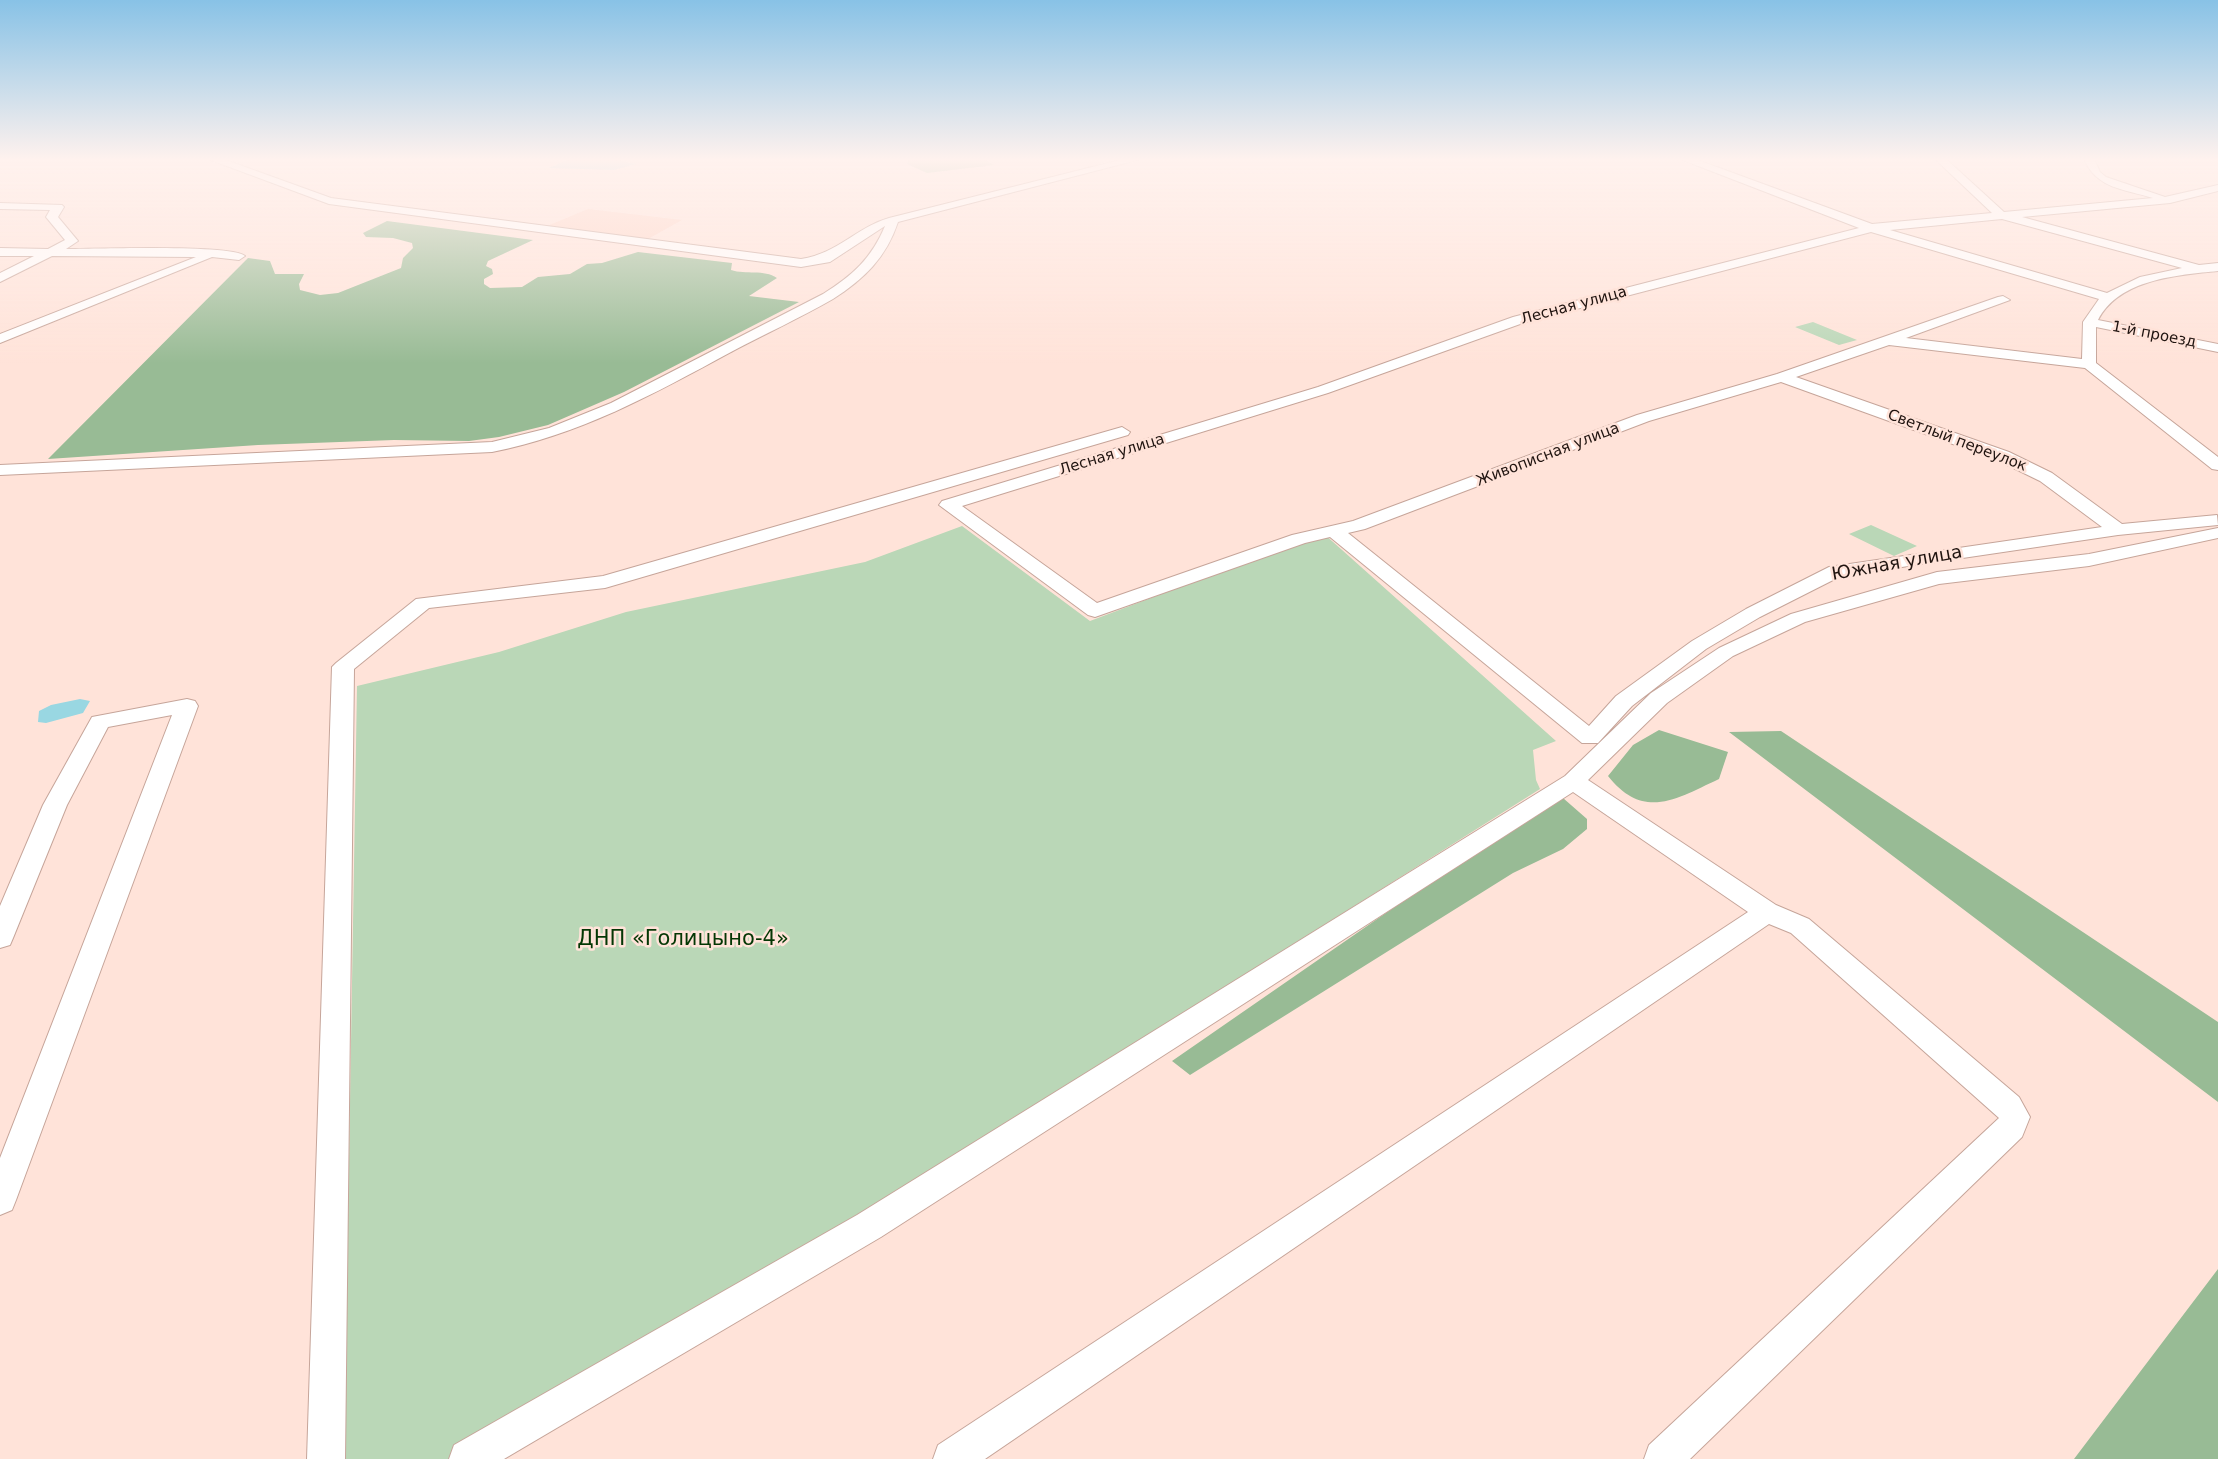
<!DOCTYPE html>
<meta charset="utf-8">
<style>
body{margin:0}
canvas{display:block;background:#ffe3d9}
</style>
<canvas width="2218" height="1459"></canvas>
<script>
const g = document.querySelector('canvas').getContext('2d');
g.lineJoin = 'round';
function fillPath(path, color) {
  g.fillStyle = color;
  g.fill(path, 'evenodd');
}
function strokePath(path, color, width, dash) {
  g.strokeStyle = color;
  g.lineWidth = width;
  g.lineCap = dash ? 'butt' : 'round';
  g.setLineDash(dash || []);
  g.stroke(path);
}
function drawText(font, color, halo, rows, align = 'center') {
  g.font = font + ' "DejaVu Sans",sans-serif';
  g.lineWidth = 5;
  g.setLineDash([]);
  g.textBaseline = 'middle';
  g.strokeStyle = halo;
  g.fillStyle = color;
  for (const [text, x, y, turn = 0] of rows) {
    g.save();
    g.translate(x, y);
    g.rotate((+turn || 0) * Math.PI / 180);
    g.textAlign = isNaN(turn) ? turn : align;
    if (halo) g.strokeText(text, 0, 0);
    g.fillText(text, 0, 0);
    g.restore();
  }
}
fillPath(new Path2D(`
 M588 209 682 220 646 240 547 226Z`), '#fed4c5');
fillPath(new Path2D(`
 M1813 322 1857 340 1839 345 1795 327Z
 M1871 525 1917 546 1894 556 1849 534Z
 M962 526 1090 621 1323 533 1556 741 1533 750 1536 780 1540 789 478 1459H344L357 686 499 652 626 612 865 562Z`), '#bad7b7');
fillPath(new Path2D(`
 M909 159H984L994 165 927 173 907 164Z
 M387 221 533 240 488 261 486 266 492 269 493 274 484 279V284L490 288 522 287 538 277 570 274 587 264 602 263 638 252 732 263 731 270C746 275 764 269 777 278L749 296 799 302 624 392 548 425 499 437 469 441 394 440 258 445 48 459 248 258 270 261 275 274H304L299 284 300 290 320 295 338 293 401 268 403 258 413 248 412 243 393 238 366 237 363 233Z
 M1659 730 1728 752 1719 779C1676 799 1644 821 1608 776L1633 745Z
 M1781 731 2218 1022V1102L1729 732Z
 M1563 798 1587 819V829L1563 849 1513 873 1190 1075 1172 1061 1435 879Z
 M2218 1269V1459H2074Z`), '#98bb95');
fillPath(new Path2D(`
 M569 159H615L636 164 614 170 549 168Z
 M80 699 90 701 83 713 46 723 38 722 39 711 51 705Z`), '#99d7e2');
const minor = new Path2D(`
 M208 159H223L331 198 801 259C839 253 855 228 889 218L1124 159H1141L898 222C886 258 864 279 833 299 800 318 765 334 731 352 654 394 579 435 492 452L0 475V465L492 442 549 428 611 403 823 294C852 276 872 258 885 226L830 262 801 267 329 204Z
 M1680 159H1695L1872 224 1992 213 1935 159H1946L2004 212 2153 198C2124 189 2097 189 2084 159H2094L2100 172 2106 177 2165 197 2218 185V191L2170 203 2022 217 2199 265 2218 263V271C2178 275 2119 279 2098 320L2218 344V352L2096 327V363L2218 457V470L2212 469 2085 368 1889 345 1796 377 2009 452 2052 473 2122 524 2217 515 2218 525 2118 535 1841 576 1760 617 1706 649 1632 706 1598 743H1582L1330 537 1305 543 1095 617 1088 615 939 505 942 501 1318 387 1513 317 1859 228ZM2002 219 2182 268 2140 277 2107 293 1890 230ZM1871 232 2099 299 2083 322 2082 359 1906 338 2010 300 2003 296 1998 297 1777 374 1637 415 1353 521 1292 535 1097 603 962 506 1328 393 1523 323ZM1781 382 1997 460 2040 481 2102 527 1829 567 1746 609 1692 641 1616 696 1589 726 1348 533 1365 529 1649 421Z
 M0 203 62 205 64 207 58 217 78 241 66 249C93 249 232 244 245 256L239 260 212 257 0 343V334L196 257 52 256 0 282V273L34 256H0V248L48 249 65 240 46 217 50 210 0 209Z
 M1122 427 1130 432 1128 435 605 588 429 608 354 669 345 1459H307L332 667 336 663 416 599 603 576Z
 M2218 528V538L2089 566 1939 584 1805 622 1733 656 1667 703 1588 780 1776 905 1809 919 2019 1097 2030 1117 2022 1137 1690 1459H1644L1649 1445 1999 1118 1791 933 1769 924 985 1459H933L938 1445 1748 912 1573 792 881 1237 504 1459H449L454 1445 857 1215 1565 776 1651 693 1719 648 1791 614 1937 572 2089 554Z
 M187 699 195 701 198 706 16 1200 12 1210 0 1215V1158L172 715 108 727 67 805 13 938 10 945 0 948V906L43 805 92 717Z`);
strokePath(minor, '#c6a59a', 2);
fillPath(minor, '#fff');
const sky = g.createLinearGradient(0, 0, 0, 363);
sky.addColorStop(0, '#88c2e6');
sky.addColorStop(0.44, '#fff2ee');
sky.addColorStop(1, '#fff2ee00');
g.fillStyle = sky;
g.fillRect(0, 0, 2218, 363);
drawText('15px', '#201410', '#ffe3d9', [
 ["Лесная улица",1574,306,-15],
 ["1-й проезд",2154,335,11],
 ["Светлый переулок",1957,441,21],
 ["Лесная улица",1112,455,-17],
 ["Живописная улица",1548,455,-21]
]);
drawText('18px', '#201410', '#ffe3d9', [
 ["Южная улица",1897,564,-10]
]);
drawText('21px', '#043704', '#ffe3d9', [
 ["ДНП «Голицыно-4»",683,940]
]);
</script>
